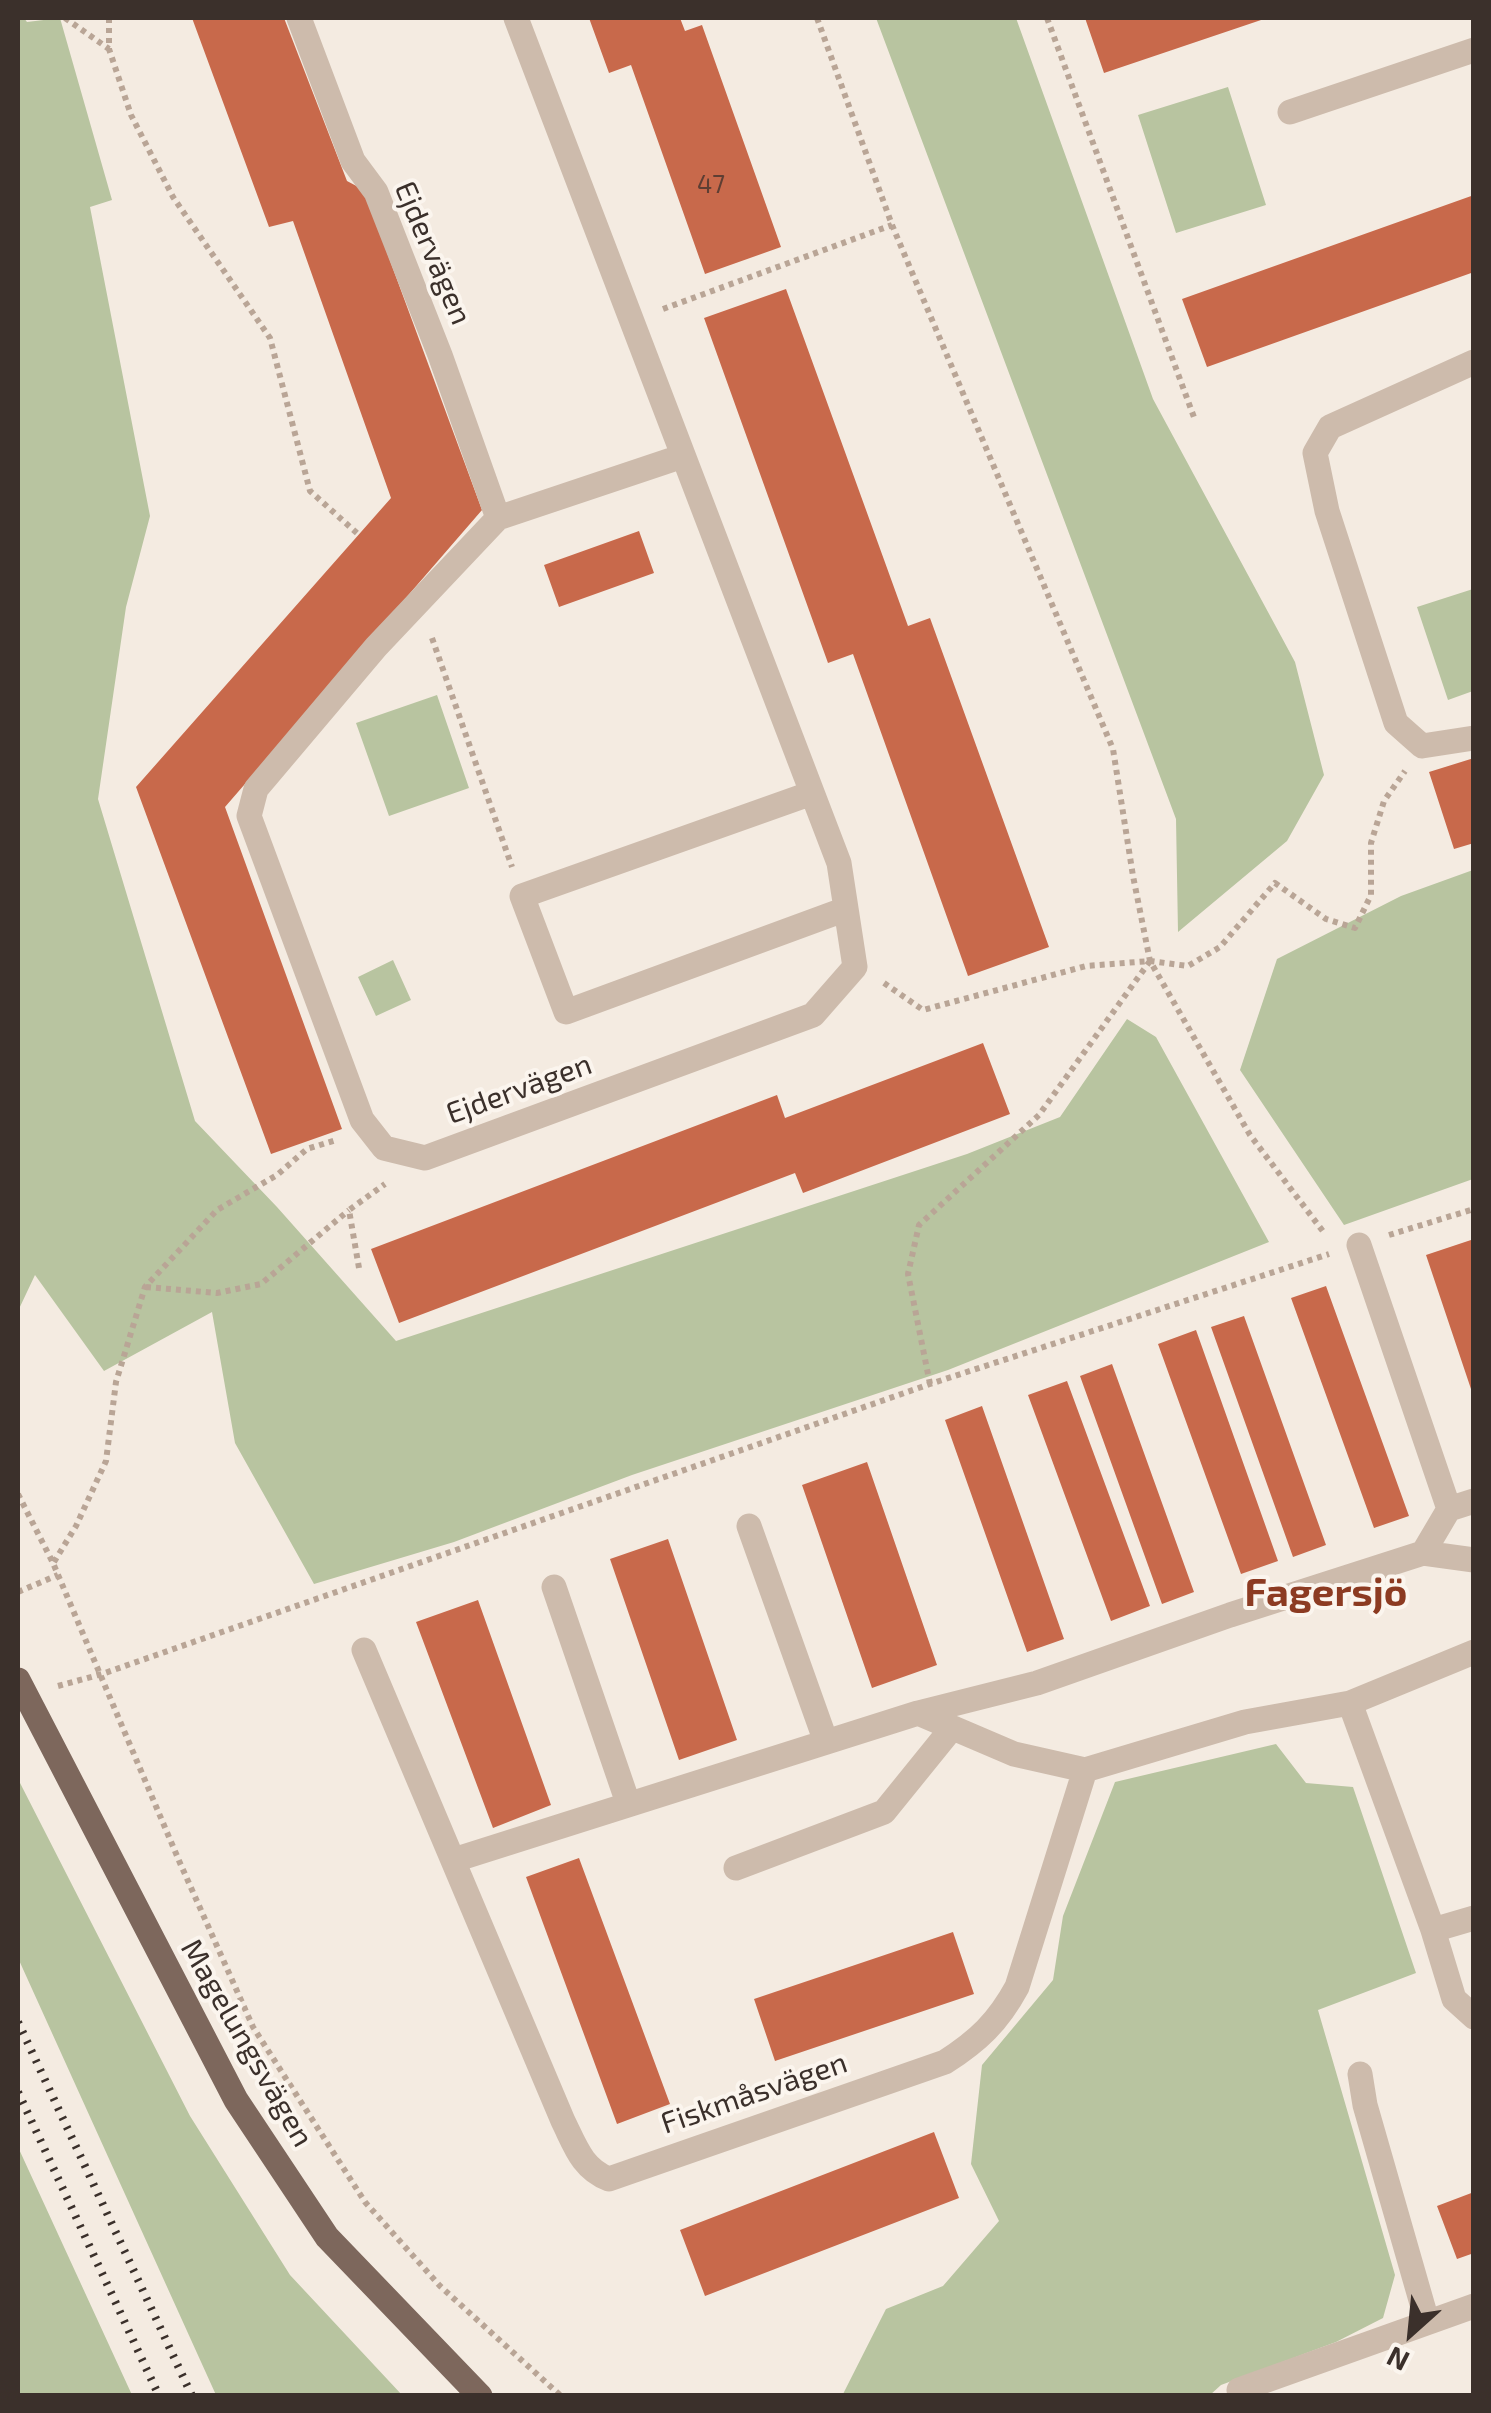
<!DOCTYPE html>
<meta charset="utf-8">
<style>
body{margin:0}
#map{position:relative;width:1491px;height:2413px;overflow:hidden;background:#f4ebe1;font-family:"Exo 2",sans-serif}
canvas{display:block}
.frame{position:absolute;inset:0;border:20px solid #3b302b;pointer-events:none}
.north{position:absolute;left:1361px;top:2283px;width:100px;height:100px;-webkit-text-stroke:8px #fbf5ee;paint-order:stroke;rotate:207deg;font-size:28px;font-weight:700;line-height:40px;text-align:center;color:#3b302b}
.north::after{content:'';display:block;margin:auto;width:35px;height:45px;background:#3b302b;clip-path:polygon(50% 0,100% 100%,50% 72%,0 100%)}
</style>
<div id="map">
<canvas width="1491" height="2413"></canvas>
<div class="frame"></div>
<div class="north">N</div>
</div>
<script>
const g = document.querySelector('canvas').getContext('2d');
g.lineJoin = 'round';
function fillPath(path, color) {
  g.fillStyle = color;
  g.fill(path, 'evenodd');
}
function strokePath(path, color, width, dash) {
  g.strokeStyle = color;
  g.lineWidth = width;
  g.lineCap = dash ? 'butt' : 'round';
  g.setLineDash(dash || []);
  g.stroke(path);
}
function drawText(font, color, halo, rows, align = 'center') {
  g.font = font + ' "Exo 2",sans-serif';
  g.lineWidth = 8;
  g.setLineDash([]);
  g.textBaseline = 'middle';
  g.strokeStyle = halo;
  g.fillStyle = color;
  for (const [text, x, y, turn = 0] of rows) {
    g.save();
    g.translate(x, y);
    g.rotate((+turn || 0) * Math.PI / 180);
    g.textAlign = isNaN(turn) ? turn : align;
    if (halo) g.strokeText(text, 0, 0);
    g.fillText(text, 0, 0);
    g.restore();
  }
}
fillPath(new Path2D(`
 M18 18H24L27 22 60 18 112 200 90 207 150 516 126 607 98 799 195 1121 277 1207 396 1341 967 1154 1060 1117 1127 1019 1156 1037 1269 1242 948 1370 632 1475 454 1542 314 1584 235 1443 212 1312 104 1371 35 1275 18 1311Z
 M876 18H1016L1153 399 1295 662 1324 775 1287 841 1178 932 1176 819Z
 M1228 87 1266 205 1176 233 1138 115Z
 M1473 589V691L1448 700 1417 607Z
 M437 695 469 788 389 816 356 723Z
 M1473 870V1179L1344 1225 1240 1070 1277 959 1401 896Z
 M393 960 411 1000 376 1016 358 977Z
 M1276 1744 1306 1783 1353 1787 1416 1973 1318 2010 1395 2275 1383 2318 1336 2342 1221 2385 1210 2395 842 2396 886 2309 943 2286 999 2221 971 2164 982 2065 1053 1980 1063 1916 1115 1782Z
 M18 1779 190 2116 290 2275 402 2395H216L18 1958Z
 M18 2147 132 2395H18Z`), '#b8c4a0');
fillPath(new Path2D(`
 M192 18H284L347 181 364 190 482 510 225 807 342 1129 271 1154 136 787 391 498 293 221 269 227Z
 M589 18H680L685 31 702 25 781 247 705 274 631 65 609 73Z
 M1085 18H1267L1104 73Z
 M1474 195V272L1207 367 1182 299Z
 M786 289 908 626 930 618 1049 947 968 976 853 654 828 663 704 318Z
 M639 531 654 573 559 607 544 565Z
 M1474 758V843L1454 849 1429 772Z
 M983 1043 1010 1114 803 1193 795 1173 399 1323 371 1249 777 1095 785 1118Z
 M1474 1239V1394L1473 1395 1426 1255Z
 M1326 1286 1409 1516 1374 1528 1291 1298Z
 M1244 1316 1326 1545 1293 1557 1211 1327Z
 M1196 1330 1278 1561 1241 1574 1158 1344Z
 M1112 1364 1194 1592 1162 1604 1080 1376Z
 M1067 1381 1150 1606 1111 1621 1028 1395Z
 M982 1406 1064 1639 1027 1652 945 1420Z
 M867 1462 937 1665 872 1688 802 1485Z
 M668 1539 737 1740 679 1760 610 1559Z
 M478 1600 551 1805 493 1828 416 1622Z
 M579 1858 670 2104 617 2124 526 1877Z
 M953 1932 974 1994 775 2061 754 1999Z
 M934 2132 959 2198 705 2296 680 2230Z
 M1474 2192V2253L1457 2259 1437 2206Z`), '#c8694b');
strokePath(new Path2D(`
 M65 18 109 49
 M109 18V49L131 115 173 197 270 338 310 491 359 535
 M817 18 892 225 1113 749 1133 876 1150 961 1250 1135 1325 1234
 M1047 18 1195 420
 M663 309 892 225
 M432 638 512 867
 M884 983 923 1010 1086 966 1150 961 1188 966 1220 947 1275 883 1326 919 1355 928 1371 895V843L1384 801 1405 771
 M1389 1235 1474 1209
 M359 1268 349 1210 385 1184
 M146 1287 217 1293 261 1284 349 1210
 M930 1384 908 1274 919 1225 1039 1115 1150 961
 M18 1494 53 1563 180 1863 253 2027 365 2202 440 2286 561 2396
 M54 1562 76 1526 106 1461 116 1382 145 1287 217 1210 277 1175 307 1149 336 1140
 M18 1592 58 1575
 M58 1686 102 1674 930 1384 1329 1254`), '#b9a596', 6, [5, 5]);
strokePath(new Path2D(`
 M299 18 353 161 376 192 440 355 498 518
 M516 18 839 863 855 967 813 1015 425 1158 384 1148 362 1120 249 816 256 789 376 647 498 518 683 456
 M1290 112 1474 50
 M1474 362 1330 427 1315 453 1327 511 1396 723 1422 746 1474 738
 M812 793 522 896 566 1012 846 909
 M1359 1245 1449 1509 1423 1553
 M1449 1509 1474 1501
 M749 1526 826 1742
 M554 1587 628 1803
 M364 1650 563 2121C575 2145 582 2169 609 2179L945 2062C978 2041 998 2022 1017 1987L1085 1770
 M1350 1703 1433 1930 1454 1999 1474 2017
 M918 1713 1014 1754 1085 1770 1245 1722 1350 1703 1474 1652
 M454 1860 918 1713 1037 1683 1230 1615 1423 1553 1474 1560
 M736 1868 884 1812 952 1728
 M1433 1930 1474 1918
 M1360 2074 1365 2105 1427 2321
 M1239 2390 1474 2306`), '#cdbbac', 25);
strokePath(new Path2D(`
 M18 1680 236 2100 327 2237 480 2396`), '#7d675c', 25);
strokePath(new Path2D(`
 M18 2022 192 2396
 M18 2092 159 2396`), '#3b302b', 8, [2.5, 8]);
drawText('25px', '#5e3e33', null, [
 ["47",711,185]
]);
drawText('30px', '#3b302b', '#fbf5ee', [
 ["Ejdervägen",433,253,67],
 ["Ejdervägen",519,1089,-20],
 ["Magelungsvägen",247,2043,60],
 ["Fiskmåsvägen",754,2093,-19]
]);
drawText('bold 40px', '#8c3b22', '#fbf5ee', [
 ["Fagersjö",1326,1593]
]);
</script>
